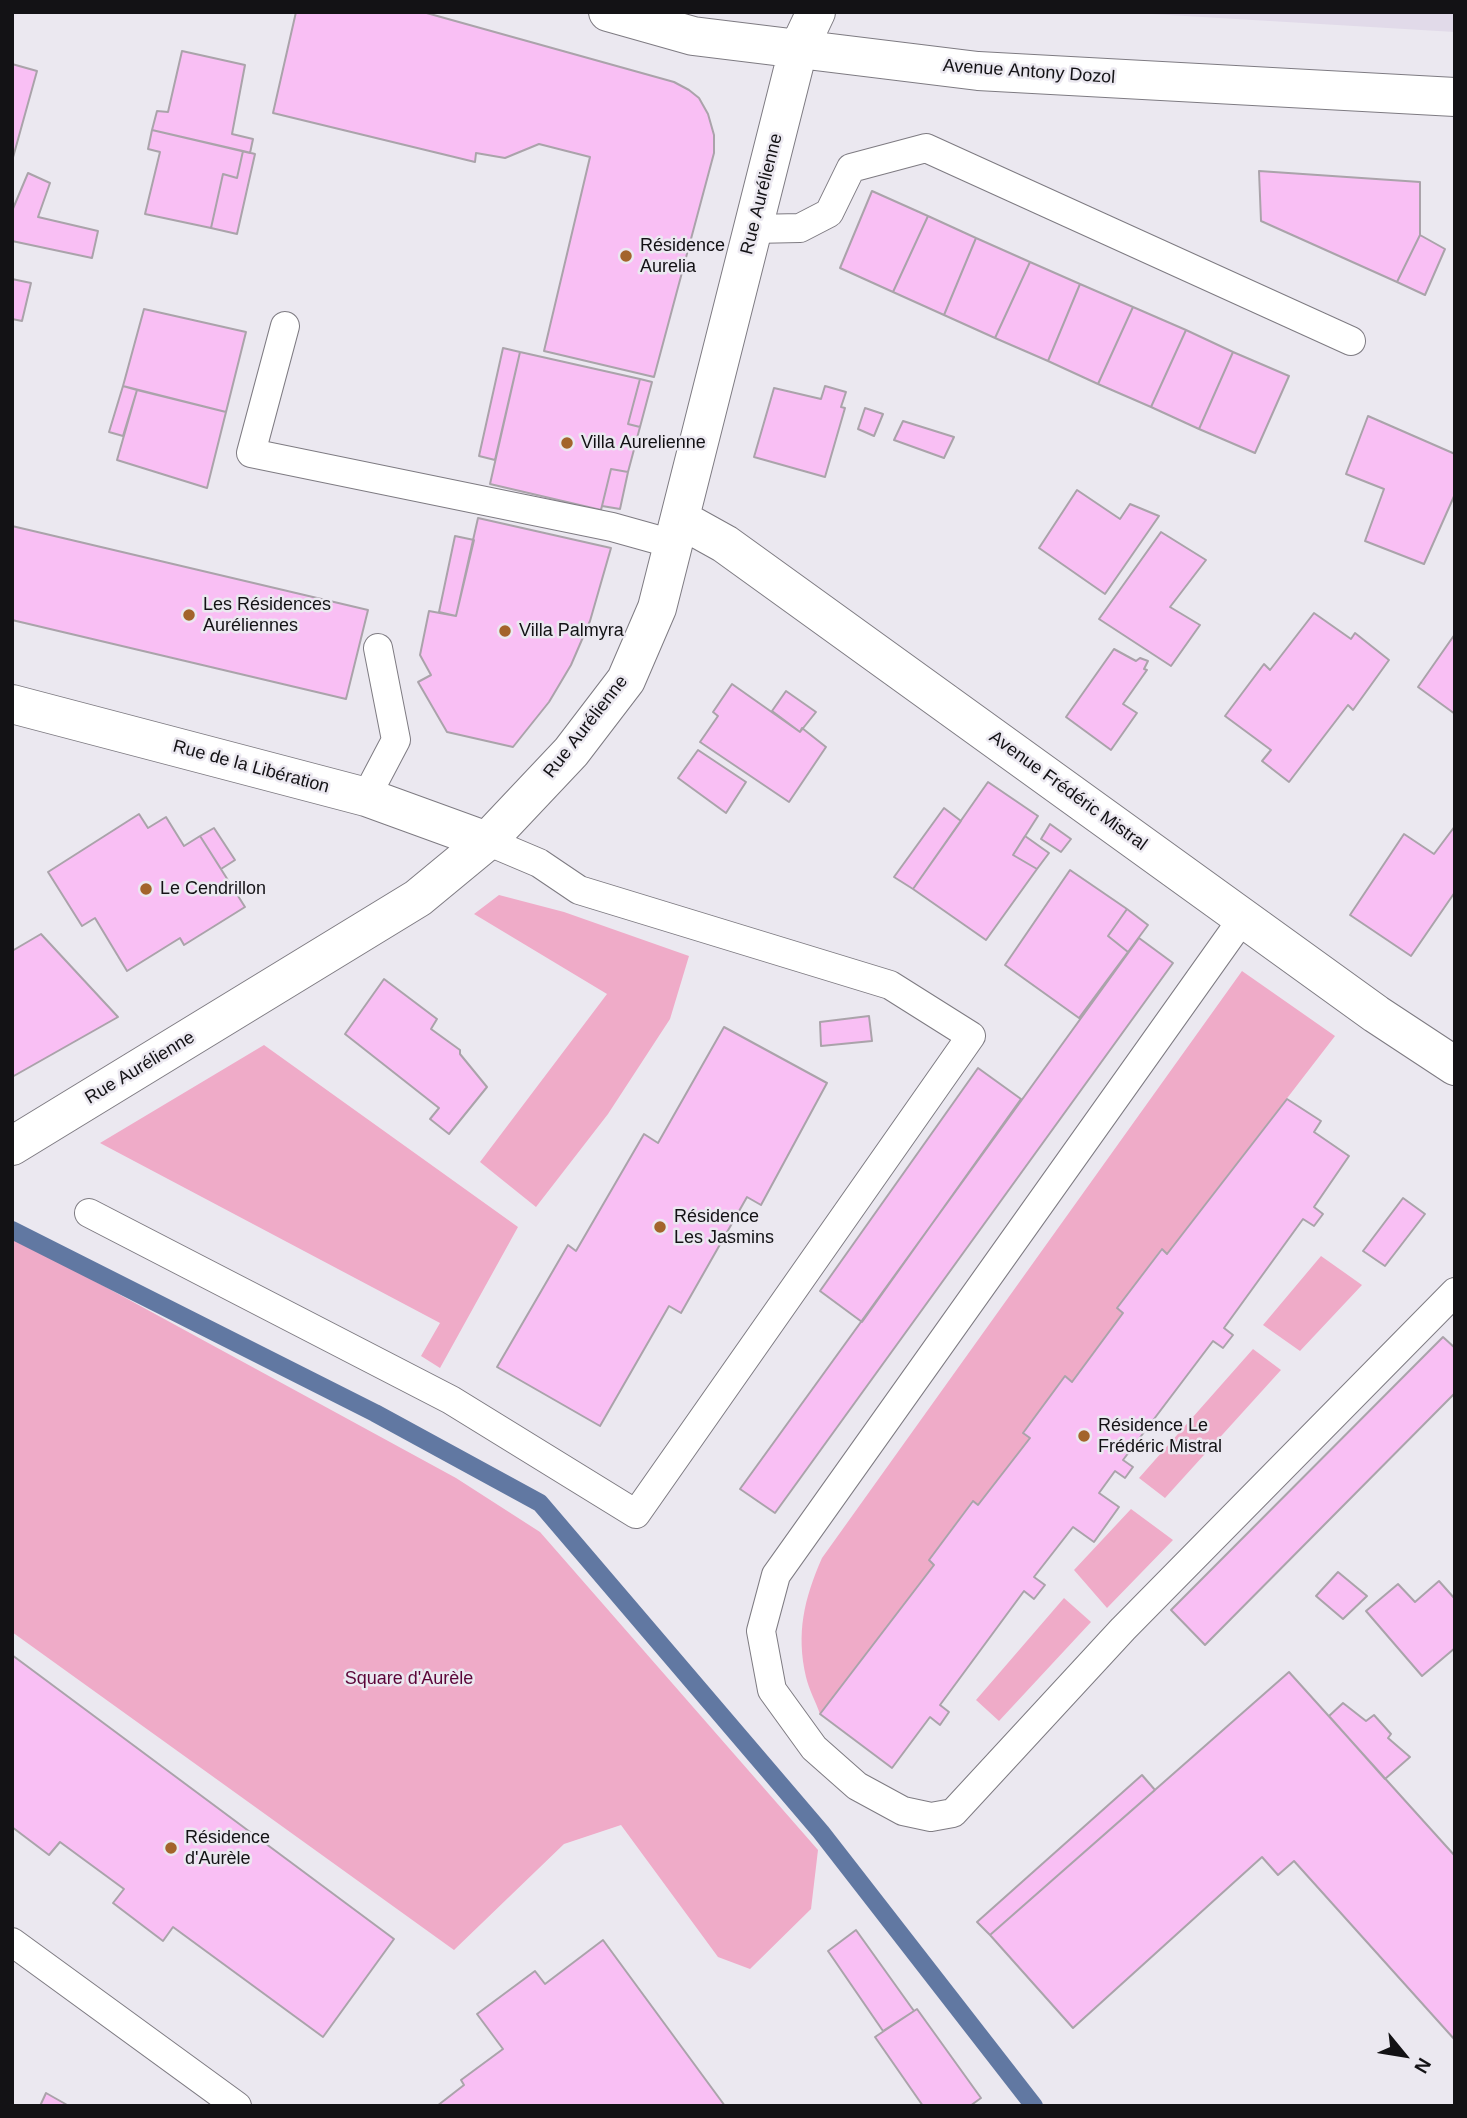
<!DOCTYPE html>
<meta charset="utf-8">
<style>
body{margin:0}
#map{position:relative;width:1467px;height:2118px;overflow:hidden;background:#ebe8f0;font-family:Arial,sans-serif}
canvas{display:block}
.frame{position:absolute;inset:0;border:14px solid #131215;pointer-events:none}
.north{position:absolute;left:1369px;top:2020px;width:70px;height:70px;-webkit-text-stroke:5px #ebe8f0;paint-order:stroke;rotate:120deg;font-size:19px;font-weight:700;line-height:28px;text-align:center;color:#131215}
.north::after{content:'';display:block;margin:auto;width:24px;height:32px;background:#131215;clip-path:polygon(50% 0,100% 100%,50% 72%,0 100%)}
</style>
<div id="map">
<canvas width="1467" height="2118"></canvas>
<div class="frame"></div>
<div class="north">N</div>
</div>
<script>
const g = document.querySelector('canvas').getContext('2d');
g.lineJoin = 'round';
function fillPath(path, color) {
  g.fillStyle = color;
  g.fill(path, 'evenodd');
}
function strokePath(path, color, width, dash) {
  g.strokeStyle = color;
  g.lineWidth = width;
  g.lineCap = dash ? 'butt' : 'round';
  g.setLineDash(dash || []);
  g.stroke(path);
}
function drawText(font, color, halo, rows, align = 'center') {
  g.font = font + ' Arial,sans-serif';
  g.lineWidth = 5;
  g.setLineDash([]);
  g.textBaseline = 'middle';
  g.strokeStyle = halo;
  g.fillStyle = color;
  for (const [text, x, y, turn = 0] of rows) {
    g.save();
    g.translate(x, y);
    g.rotate((+turn || 0) * Math.PI / 180);
    g.textAlign = isNaN(turn) ? turn : align;
    if (halo) g.strokeText(text, 0, 0);
    g.fillText(text, 0, 0);
    g.restore();
  }
}
fillPath(new Path2D(`
 M1118 12H1455V32Z`), '#e1dae9');
fillPath(new Path2D(`
 M499 895 564 912 689 956 670 1019 608 1114 536 1207 480 1162 607 994 474 914Z
 M1242 971 1335 1036 1167 1254 1161 1249 1118 1308 1123 1313 1072 1382 1065 1377 1023 1432 1030 1438 978 1505 972 1501 929 1560 934 1565 820 1714C816 1702 809 1690 806 1677 796 1633 804 1599 822 1558Z
 M264 1045 518 1227 440 1368 421 1356 440 1323 100 1143Z
 M12 1236 456 1478 540 1532 818 1850 811 1909 750 1969 718 1957 621 1825 564 1844 454 1950 12 1632Z
 M1321 1256 1362 1285 1300 1351 1263 1325Z
 M1253 1349 1281 1370 1165 1498 1139 1478Z
 M1131 1509 1173 1540 1107 1608 1074 1570Z
 M1064 1598 1091 1622 999 1721 976 1700Z`), '#efabc8');
strokePath(new Path2D(`
 M12 1230 375 1413 540 1503 821 1832 1034 2106`), '#6178a2', 18);
const building = new Path2D(`
 M296 12H423L674 82 689 90 699 98 708 114 714 135V153L654 377 544 351 590 157 539 144 505 158 476 153 475 162 273 113Z
 M182 51 245 65 232 134 253 139 250 153 152 130 157 111 168 112Z
 M12 64 37 71 12 161Z
 M152 130 243 151 237 178 223 174 211 228 145 214 160 152 148 149Z
 M243 151 255 154 237 234 211 228 223 174 237 178Z
 M1259 171 1420 182V235L1397 282 1261 221Z
 M28 173 50 183 38 217 98 231 92 258 12 241V211Z
 M872 191 928 216 893 292 840 268Z
 M928 216 976 238 944 315 893 292Z
 M1420 235 1445 249 1425 295 1397 282Z
 M976 238 1030 262 995 338 944 315Z
 M1030 262 1080 284 1048 361 995 338Z
 M12 279 31 283 22 321 12 319Z
 M1080 284 1133 307 1098 384 1048 361Z
 M1133 307 1186 330 1151 407 1098 384Z
 M144 309 246 332 226 412 123 386Z
 M1186 330 1233 352 1199 429 1151 407Z
 M503 348 520 352 495 460 479 456Z
 M520 352 640 379 628 424 640 427 628 472 611 469 601 510 490 484Z
 M1233 352 1289 376 1255 453 1199 429Z
 M640 379 652 382 640 427 628 424Z
 M123 386 137 390 123 436 109 432Z
 M825 386 846 392 841 407 845 408 825 477 754 457 774 388 821 399Z
 M137 390 226 412 207 488 117 460Z
 M865 408 883 414 874 436 858 429Z
 M1368 416 1455 454V494L1424 564 1365 541 1384 489 1346 474Z
 M903 421 954 437 944 458 894 440Z
 M611 469 628 472 620 509 602 506Z
 M1077 490 1120 519 1130 504 1159 516 1105 594 1039 548Z
 M478 518 611 548 590 621 571 665 549 702 513 747 447 732 418 682 431 675 420 655 429 611 456 616Z
 M12 526 368 610 346 699 12 620Z
 M1161 532 1206 560 1170 607 1200 625 1171 666 1099 619Z
 M455 536 474 540 456 616 439 612Z
 M1314 613 1351 639 1355 633 1389 660 1353 710 1348 705 1289 782 1262 761 1271 750 1225 716 1264 664 1270 670Z
 M1455 634V714L1418 687Z
 M1114 649 1136 661 1140 658 1148 661 1144 669 1147 670 1123 704 1137 713 1111 750 1066 717Z
 M732 684 800 732 802 728 826 747 789 802 700 742 718 716 713 712Z
 M786 691 816 712 800 732 772 711Z
 M698 750 746 782 726 813 678 778Z
 M988 782 1038 816 1013 855 1037 869 986 940 913 889Z
 M944 808 961 821 913 889 894 877Z
 M139 814 148 828 166 817 184 846 200 836 245 907 184 945 180 938 127 971 95 918 82 926 48 872Z
 M1050 824 1071 839 1061 852 1041 839Z
 M1455 826V892L1411 956 1350 915 1404 834 1434 854Z
 M214 828 235 860 221 869 200 836Z
 M1025 836 1049 853 1037 869 1013 855Z
 M1070 870 1127 909 1108 936 1128 952 1079 1018 1005 965Z
 M1127 909 1148 925 1128 952 1108 936Z
 M41 934 118 1017 12 1077V951Z
 M1139 938 1173 963 775 1513 740 1489Z
 M384 979 437 1019 431 1029 460 1050V1054L487 1087 449 1134 430 1119 439 1108 345 1034Z
 M869 1016 872 1041 821 1046 820 1022Z
 M724 1027 827 1083 761 1205 747 1197 681 1313 669 1306 600 1426 497 1367 568 1245 576 1251 644 1134 658 1143Z
 M978 1068 1021 1099 862 1322 820 1291Z
 M1287 1099 1321 1121 1314 1132 1349 1156 1314 1207 1323 1214 1314 1226 1303 1219 1224 1328 1233 1335 1223 1348 1213 1341 1123 1460 1133 1467 1125 1478 1115 1471 1099 1493 1119 1507 1094 1542 1073 1527 1034 1577 1045 1585 1034 1599 1024 1591 940 1705 949 1712 940 1725 930 1717 892 1768 820 1714 934 1565 929 1560 973 1501 978 1505 1030 1438 1023 1433 1065 1376 1072 1382 1123 1313 1117 1308 1162 1249 1167 1254Z
 M1403 1198 1425 1214 1385 1266 1363 1251Z
 M1443 1337 1455 1348V1393L1205 1645 1171 1610Z
 M1338 1572 1367 1596 1343 1619 1316 1596Z
 M1439 1581 1455 1599V1648L1422 1676 1366 1611 1398 1584 1415 1602Z
 M12 1655 394 1939 323 2037 173 1927 163 1941 113 1903 124 1889 60 1842 49 1855 12 1827Z
 M1289 1672 1455 1856V2040L1294 1861 1278 1875 1262 1857 1073 2028 990 1935Z
 M1343 1703 1366 1721 1374 1715 1391 1734 1388 1738 1410 1757 1385 1779 1329 1716Z
 M1142 1775 1155 1790 990 1935 977 1922Z
 M856 1930 914 2011 883 2031 828 1951Z
 M603 1940 725 2106H437L464 2085 461 2080 503 2049 477 2014 535 1971 545 1984Z
 M917 2009 981 2098 970 2106H923L875 2037Z
 M46 2093 69 2106H40Z`);
fillPath(building, '#f9bff4');
strokePath(building, '#aaa3aa', 2);
const lane = new Path2D(`
 M753 229 800 228 829 213 851 168 926 148 1351 341
 M285 326 251 453 612 527 673 544
 M366 797 396 740 378 648
 M1243 918 776 1575 761 1631 772 1690 814 1748 857 1786 903 1811 931 1817 953 1813 1123 1629 1455 1292
 M89 1213 451 1400 636 1514 971 1036 890 985 579 890 539 863 487 841
 M12 1942 237 2106`);
const street = new Path2D(`
 M608 12 693 36 978 71 1455 97
 M680 519 725 544 1376 1014 1455 1066
 M12 704 366 797 487 841
 M12 1146 418 898 487 841 571 752 626 680 657 608 798 50 816 12`);
strokePath(lane, '#7e7b82', 30);
strokePath(street, '#7e7b82', 40);
strokePath(lane, '#fff', 28);
strokePath(street, '#fff', 38);
for (const [x, y, r, color] of [
 [626,256,7,"#a3642b"],
 [567,443,7,"#a3642b"],
 [189,615,7,"#a3642b"],
 [505,631,7,"#a3642b"],
 [146,889,7,"#a3642b"],
 [660,1227,7,"#a3642b"],
 [1084,1436,7,"#a3642b"],
 [171,1848,7,"#a3642b"]
]) {
  const dot = new Path2D();
  dot.arc(x, y, r, 0, 2 * Math.PI);
  g.fillStyle = color;
  g.fill(dot);
  strokePath(dot, '#ebe8f0', 2.5);
}
drawText('18px', '#131215', '#ebe8f0', [
 ["Avenue Antony Dozol",1029,72,4],
 ["Rue Aurélienne",762,194,-76],
 ["Rue Aurélienne",586,727,-52],
 ["Rue de la Libération",251,767,15],
 ["Avenue Frédéric Mistral",1068,791,36],
 ["Rue Aurélienne",140,1068,-31]
]);
drawText('18px', '#131215', '#ebe8f0', [
 ["Résidence",640,246],
 ["Aurelia",640,267],
 ["Villa Aurelienne",581,443],
 ["Les Résidences",203,605],
 ["Auréliennes",203,626],
 ["Villa Palmyra",519,631],
 ["Le Cendrillon",160,889],
 ["Résidence",674,1217],
 ["Les Jasmins",674,1238],
 ["Résidence Le",1098,1426],
 ["Frédéric Mistral",1098,1447],
 ["Résidence",185,1838],
 ["d'Aurèle",185,1859]
], 'left');
drawText('18px', '#5b0438', '#ebe8f0', [
 ["Square d'Aurèle",409,1679]
]);
</script>
